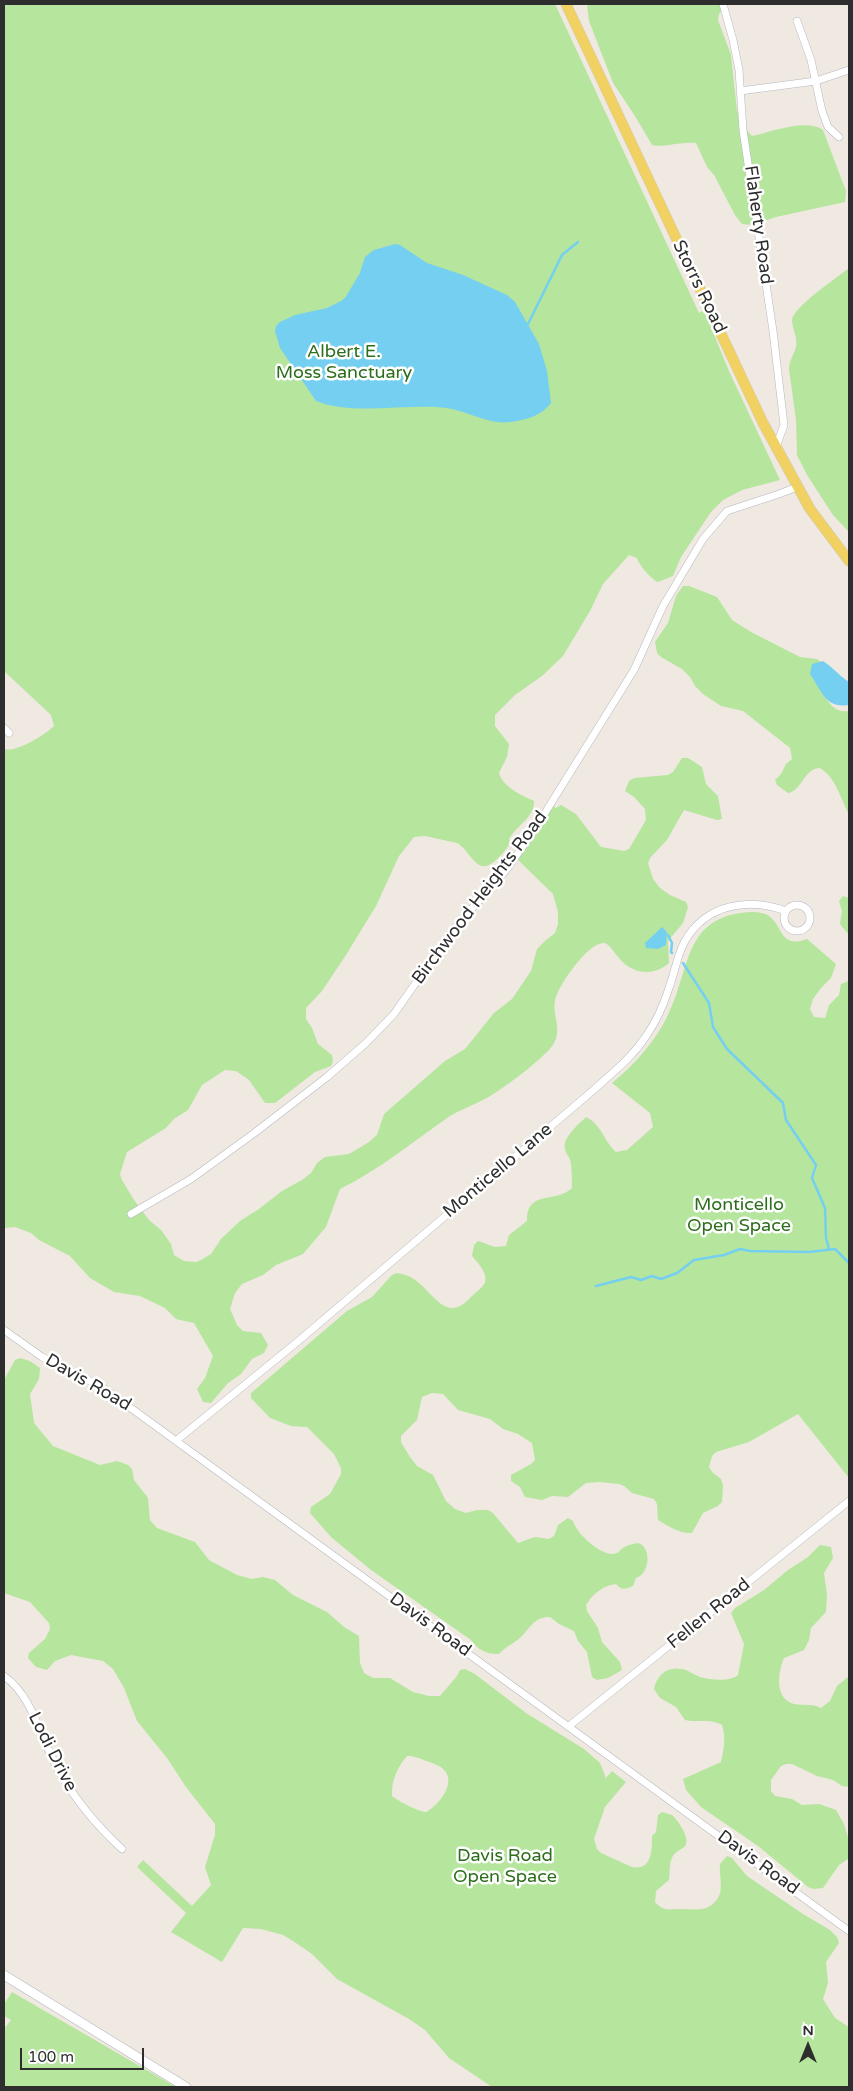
<!DOCTYPE html>
<style>
body{margin:0}
#map{position:relative;width:853px;height:2091px;overflow:hidden;background:#efe9e1;font-family:"Varela Round",sans-serif}
canvas{display:block}
.frame{position:absolute;inset:0;border:5px solid #2e2e2e;pointer-events:none}
.north{position:absolute;left:783px;top:2021px;width:50px;height:50px;-webkit-text-stroke:4px #fff;paint-order:stroke;rotate:0deg;font-size:14px;font-weight:700;line-height:20px;text-align:center;color:#2e2e2e}
.north::after{content:'';display:block;margin:auto;width:18px;height:22px;background:#2e2e2e;clip-path:polygon(50% 0,100% 100%,50% 72%,0 100%)}
.scale{position:absolute;left:20px;top:2048px;width:124px;height:22px;box-sizing:border-box;border:2px solid #2e2e2e;border-top:0;padding-left:6px;font-size:15px;line-height:18px;white-space:nowrap;color:#2e2e2e;-webkit-text-stroke:4px #fff;paint-order:stroke}
</style>
<div id="map">
<canvas width="853" height="2091"></canvas>
<div class="frame"></div>
<div class="north">N</div>
<div class="scale">100 m</div>
</div>
<script>
const g = document.querySelector('canvas').getContext('2d');
g.lineJoin = 'round';
function fillPath(path, color) {
  g.fillStyle = color;
  g.fill(path, 'evenodd');
}
function strokePath(path, color, width, dash) {
  g.strokeStyle = color;
  g.lineWidth = width;
  g.lineCap = dash ? 'butt' : 'round';
  g.setLineDash(dash || []);
  g.stroke(path);
}
function drawText(font, color, halo, rows, align = 'center') {
  g.font = font + ' "Varela Round",sans-serif';
  g.lineWidth = 5;
  g.setLineDash([]);
  g.textBaseline = 'middle';
  g.strokeStyle = halo;
  g.fillStyle = color;
  for (const [text, x, y, turn = 0] of rows) {
    g.save();
    g.translate(x, y);
    g.rotate((+turn || 0) * Math.PI / 180);
    g.textAlign = isNaN(turn) ? turn : align;
    if (halo) g.strokeText(text, 0, 0);
    g.fillText(text, 0, 0);
    g.restore();
  }
}
fillPath(new Path2D(`
 M4 4H555L699 313 704 310 729 371 780 480 742 490 723 500 711 512 681 557 673 576 658 582C651 579 639 565 637 558L629 555 603 584 590 611 563 656 542 676 515 695 495 715V726L509 744 507 757 499 773C503 787 521 795 534 801 535 816 518 825 511 836 507 841 511 838 509 844 506 851 491 868 483 866 473 865 467 848 457 843L425 836 414 837 411 841 399 856 376 906 346 955 322 991 306 1008V1019L312 1028 318 1044 332 1055 333 1061 331 1066 315 1072 275 1103H265L249 1080 236 1071 225 1070 202 1085 188 1110 174 1119 166 1128 127 1152 120 1174 122 1180 134 1200 149 1220 161 1230 171 1244 174 1255 184 1261 196 1262 201 1260 211 1254 221 1239 240 1221 259 1209 282 1191 302 1180 311 1173 317 1163 325 1157 349 1154 369 1142 377 1135 384 1114 445 1061 465 1049 494 1013 512 999 531 971 537 949 545 941 555 933 558 924V912L553 894 516 858 552 805 556 808 561 805 576 814 601 847 624 851 629 849 646 820 645 809 634 797 625 791 629 781 634 778 668 775 673 772 682 758H688L702 767 706 784 718 796 722 819 717 820 684 810 667 840 650 858 648 863 653 879 660 888 670 895 686 902 688 907 683 923 668 941 669 963C653 977 632 974 619 958 614 953 612 947 605 943 601 943 598 944 595 946 582 953 557 987 555 1001 552 1016 563 1029 553 1045 542 1060 498 1093 481 1101 471 1106 460 1110 450 1116 414 1141 379 1170 340 1189L326 1227 303 1254 276 1265 263 1275 242 1284 235 1293 230 1309 237 1325 243 1331 261 1333 268 1345 264 1353 252 1359 241 1374 228 1383 211 1403 203 1402 197 1389 205 1378 213 1356 194 1323 176 1319 165 1308 140 1296 114 1292 90 1278 70 1256 39 1240 31 1233 15 1227 4 1228V749C16 753 45 735 54 726L51 715 4 671Z
 M591 4H727L719 14 718 20 731 55 737 111 745 121 748 132 752 136C771 132 806 118 823 130L846 191 845 202 776 217 753 225 742 224 735 215 714 175 707 167 696 143C684 141 659 148 652 145L635 116 613 83 589 21 587 6Z
 M849 268V532L833 515 807 475 797 455 796 420 789 369C789 360 794 355 796 347 798 337 792 329 792 320 793 307 838 277 849 268Z
 M683 586H689L717 597 732 620 751 632 800 657 817 659 822 663 817 678C824 693 829 714 849 711V814C839 796 837 779 820 768 804 768 802 791 788 793L777 785 775 780 781 774 786 764 792 759 790 748 743 711 721 706 703 694 695 686 690 677 682 669 661 657 657 653 655 642 668 623 676 596Z
 M843 896 849 898V935L840 924 842 911 839 901Z
 M753 912C759 912 764 913 769 916 783 926 780 949 807 939L836 964 831 978 821 988 813 999 810 1009 814 1017 825 1018 829 1005 839 995 841 984 849 981V1478L798 1414 749 1442 716 1452 712 1456 709 1467 712 1472 721 1479 723 1485 722 1502 718 1506 703 1513 692 1533C680 1534 668 1526 658 1520L657 1504 654 1499 632 1493 624 1486 619 1484 599 1482 586 1483 568 1497 552 1496 542 1500 525 1497 520 1487 511 1481V1475L531 1464 535 1460 532 1443 518 1434 503 1429 490 1419 458 1410 443 1394 432 1393 422 1397 417 1420 401 1436V1442L410 1457 417 1466 433 1475 446 1501 455 1509 466 1513 477 1510H488L493 1513 518 1543 535 1537 549 1539 554 1536 558 1525 568 1518 573 1521C576 1533 603 1559 617 1553 619 1552 621 1549 623 1548 627 1545 633 1544 638 1543 652 1547 650 1574 636 1578L633 1586C626 1589 622 1591 616 1584 602 1586 593 1594 586 1605L587 1611 598 1628 602 1642 620 1662 622 1670 608 1678 597 1680 592 1677 587 1652 578 1641 574 1631 559 1624 550 1617C534 1617 531 1627 521 1637 515 1643 506 1646 499 1654 487 1655 477 1649 471 1640L371 1570 331 1537 310 1513 311 1507 330 1494 341 1474V1468L334 1454 307 1427 291 1426 270 1418 251 1398V1393L347 1311 372 1297 392 1275 397 1273C402 1274 407 1275 412 1278 433 1290 445 1326 471 1297 475 1293 482 1288 485 1283 488 1273 478 1263 472 1256L474 1245 478 1241 495 1247 506 1246 509 1235 527 1221C527 1189 555 1204 572 1188 572 1183 572 1164 570 1160 569 1156 566 1154 565 1149 562 1138 579 1124 586 1117 601 1124 604 1141 616 1152L627 1150 653 1127 650 1113 612 1083C635 1064 655 1042 668 1015 691 968 683 914 753 912Z
 M20 1358 30 1361 40 1368 39 1379 30 1394 34 1423 53 1446 100 1465 117 1461 128 1465 132 1469 134 1480 148 1498 150 1520 157 1528 195 1542 209 1560 237 1575 252 1579 263 1577 275 1580 293 1595 327 1612 344 1627 359 1636 360 1663 364 1673 373 1678H390L413 1692 429 1696H440L457 1676 460 1670 465 1669 475 1674 526 1713 584 1749 600 1763 606 1778 612 1771 626 1782 605 1807 594 1839 597 1849 601 1853 632 1867C652 1871 652 1850 652 1836L656 1832 658 1815 662 1812 672 1815C678 1820 691 1839 685 1846 682 1850 675 1851 673 1856 669 1861 670 1873 669 1880L656 1891 655 1902C664 1912 669 1909 680 1909 696 1909 710 1913 719 1896 723 1888 719 1874 720 1864L727 1856 732 1858 747 1876 803 1914 830 1930 837 1937 839 1943 826 1962 828 1983 823 1999 835 2018 849 2027V2087H492L449 2058 425 2030 409 2019 337 1979 312 1954 293 1941 283 1935 261 1929 243 1928 222 1962 171 1932 186 1913 137 1867 143 1860 192 1906 211 1885 205 1867 215 1835V1824L186 1787 167 1758 137 1721 124 1688 113 1669 103 1661 71 1655 55 1661 47 1670 36 1667 28 1658 29 1653 45 1639 50 1629 49 1623 30 1602 4 1593V1380L15 1360ZM407 1756C414 1756 420 1758 426 1761 432 1763 440 1765 444 1770 457 1783 438 1806 426 1812 419 1812 398 1801 392 1796 391 1782 397 1767 407 1756Z
 M820 1545 831 1547 833 1558 824 1573 827 1595 826 1612 811 1628 809 1640 804 1650 784 1658C778 1671 774 1699 794 1704 803 1706 812 1703 821 1708L830 1701 837 1686 849 1676V1787L842 1786 833 1780 817 1776 792 1764H786L781 1766 771 1780V1791L775 1796 792 1799 802 1805 819 1804 836 1810 844 1824 849 1841 848 1859 839 1865 823 1888 813 1889 808 1887 758 1846 701 1807 686 1790 683 1779 721 1762C724 1749 726 1738 722 1725 709 1718 699 1723 685 1720L676 1707 660 1698 654 1689C657 1675 667 1666 682 1669 689 1670 694 1675 700 1677 710 1680 730 1682 738 1675L744 1644 731 1613 735 1608 764 1590 788 1570 808 1557Z
 M12 1992 176 2087H4V2029L11 2020 4 2016V2004Z`), '#b6e59e');
fillPath(new Path2D(`
 M395 244 400 245 427 263 463 275 507 295 515 302 539 344 547 371 551 403C541 416 526 420 510 422 488 425 468 411 447 408 408 403 353 416 316 401L280 348 275 331 276 326 280 322 295 315 327 308 341 301 345 298 360 273 365 257 374 250Z
 M823 661C833 667 839 676 849 682L848 705C826 709 821 690 810 674L812 664Z
 M662 927 667 932 666 945 658 949 646 948 645 943Z`), '#75cff0');
strokePath(new Path2D(`
 M527 326 562 255 578 242
 M668 935 672 943 671 952 672 953
 M683 963 709 1003 713 1027 727 1049 783 1103 786 1120 816 1165 812 1178 825 1208 826 1238 829 1249
 M596 1286 631 1277 641 1280 652 1276 661 1279 677 1273 694 1260 724 1255 740 1249 750 1251 809 1252 835 1249 849 1263`), '#75cff0', 2.5);
const minor = new Path2D(`
 M723 4 733 40 739 70 743 130 773 331 784 425 776 447
 M797 21 811 60 822 111 828 127 839 137
 M740 91 816 81 849 70
 M4 728 9 733
 M784 918a13 13 0 1 1 26 0a13 13 0 1 1-26 0Z
 M131 1214 191 1179 253 1134 327 1077 366 1043 394 1014 452 931 507 869 535 829 634 670 663 606 703 539 727 511 779 494 797 487
 M4 1330 42 1357 102 1387 849 1931
 M177 1440 296 1343 590 1093C610 1075 632 1058 646 1036 656 1022 664 1004 669 988 675 972 677 955 685 941 706 904 749 897 786 911
 M4 1676C34 1697 41 1741 59 1771 76 1801 97 1826 122 1849
 M569 1726 849 1501`);
const tertiary = new Path2D(`
 M4 1975 186 2087`);
const primary = new Path2D(`
 M566 4 763 423 810 509 849 561`);
strokePath(minor, '#b4b7c1', 8);
strokePath(tertiary, '#b4b7c1', 10);
strokePath(primary, '#c9c9c9', 11);
strokePath(minor, '#fff', 7);
strokePath(tertiary, '#fff', 9);
strokePath(primary, '#f2d163', 10);
drawText('18px', '#2e2e2e', '#fff', [
 ["Flaherty Road",758,225,82],
 ["Storrs Road",699,287,64],
 ["Birchwood Heights Road",480,898,-53],
 ["Monticello Lane",498,1171,-40],
 ["Davis Road",88,1383,30],
 ["Fellen Road",709,1614,-39],
 ["Davis Road",430,1625,36],
 ["Lodi Drive",52,1752,63],
 ["Davis Road",758,1863,36]
]);
drawText('18px', '#2c6e1b', '#fff', [
 ["Albert E.",344,352],
 ["Moss Sanctuary",344,373],
 ["Monticello",739,1205],
 ["Open Space",739,1226],
 ["Davis Road",505,1856],
 ["Open Space",505,1877]
]);
</script>
